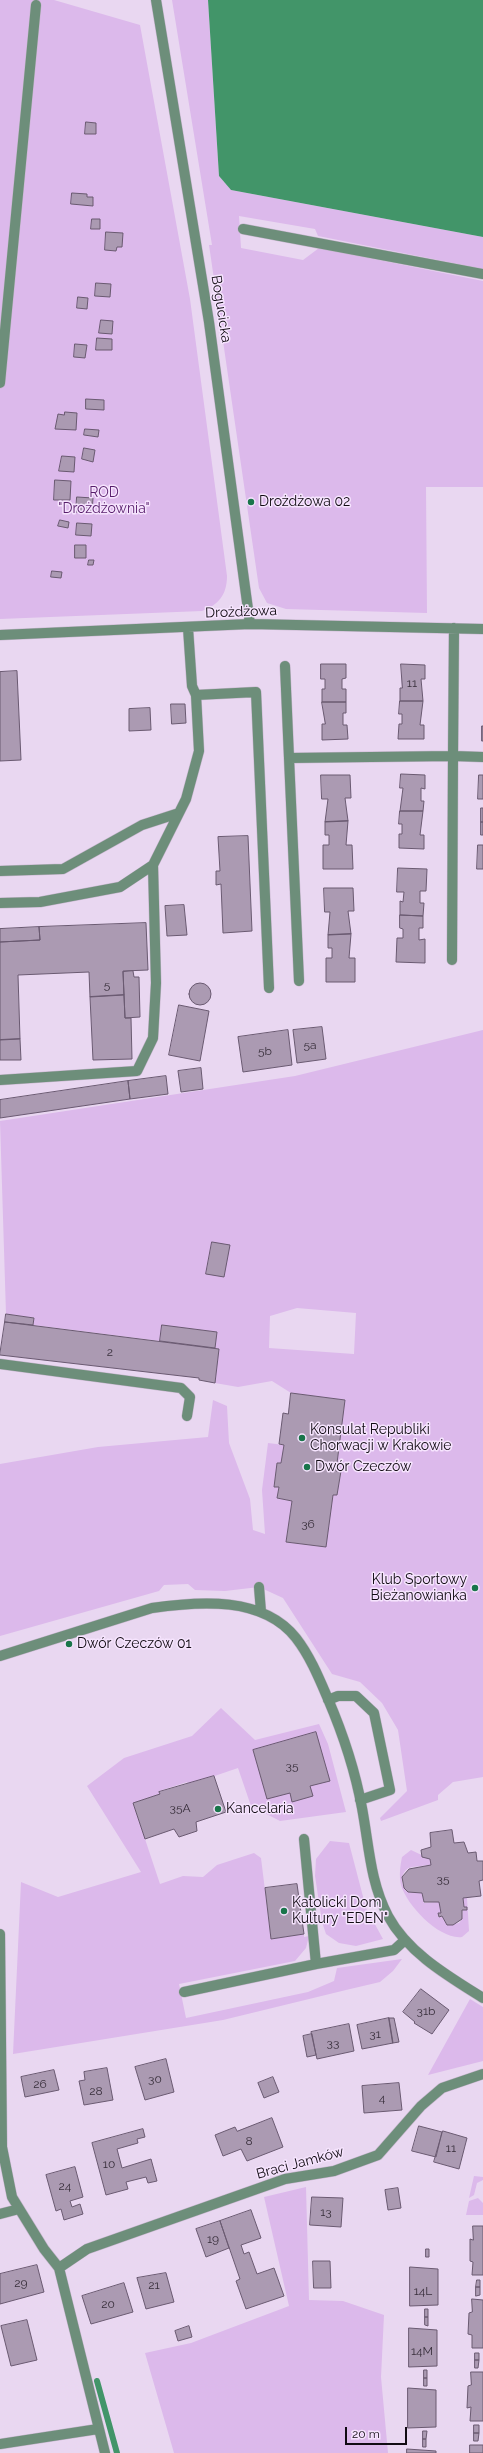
<!DOCTYPE html>
<meta charset="utf-8">
<style>
body{margin:0}
#map{position:relative;width:483px;height:2453px;overflow:hidden;background:#e9d7f1;font-family:Raleway,sans-serif}
canvas{display:block}
.scale{position:absolute;left:345px;top:2427px;width:62px;height:18px;box-sizing:border-box;border:2px solid #110b13;border-top:0;padding-left:5px;font-size:12px;line-height:14px;white-space:nowrap;color:#110b13;-webkit-text-stroke:3px #f6e4fe;paint-order:stroke}
</style>
<div id="map">
<canvas width="483" height="2453"></canvas>
<div class="scale">20 m</div>
</div>
<script>
const g = document.querySelector('canvas').getContext('2d');
g.lineJoin = 'round';
function fillPath(path, color) {
  g.fillStyle = color;
  g.fill(path, 'evenodd');
}
function strokePath(path, color, width, dash) {
  g.strokeStyle = color;
  g.lineWidth = width;
  g.lineCap = dash ? 'butt' : 'round';
  g.setLineDash(dash || []);
  g.stroke(path);
}
function drawText(font, color, halo, rows, align = 'center') {
  g.font = font + ' Raleway,sans-serif';
  g.lineWidth = 3;
  g.setLineDash([]);
  g.textBaseline = 'middle';
  g.strokeStyle = halo;
  g.fillStyle = color;
  for (const [text, x, y, turn = 0] of rows) {
    g.save();
    g.translate(x, y);
    g.rotate((+turn || 0) * Math.PI / 180);
    g.textAlign = isNaN(turn) ? turn : align;
    if (halo) g.strokeText(text, 0, 0);
    g.fillText(text, 0, 0);
    g.restore();
  }
}
fillPath(new Path2D(`
 M0 0H54L140 25 190 299 227 576C227 594 219 605 202 611L0 619Z
 M172 0H208L219 176 231 190 483 237V269L318 236 315 229 239 216 241 248 303 260 319 248 483 281V487H426L427 613 286 609 267 603 259 588 209 245H212Z
 M483 1030V1777L453 1782 438 1795V1800L381 1821 380 1818 407 1791 398 1730 382 1703 360 1682 332 1674 283 1598 259 1587 225 1591 195 1590 188 1584 164 1585 159 1591 0 1636V1464L98 1447 208 1437 213 1400 227 1406 229 1443 250 1499 253 1530 265 1534 262 1490 268 1443 284 1445 281 1463H277L274 1487H279L277 1498 292 1501 286 1542 325 1547 333 1495H337L341 1472 336 1471 345 1400 291 1393 272 1381 238 1387 215 1383 219 1349 215 1348 217 1332 163 1326 160 1341 33 1325 34 1318 6 1314 0 1121 295 1076ZM297 1308 356 1313 354 1354 269 1348 270 1316Z
 M221 1708 255 1740 319 1724 328 1744 346 1812 280 1821 251 1806 238 1768 188 1785 187 1782 159 1791 160 1794 133 1803 160 1884 183 1876 203 1877 217 1865 254 1853 261 1858 271 1939 304 1934V1937L309 1936 306 1948 295 1961 179 1984 186 2018 308 1992 334 1981 337 1968 402 1959 393 1971 380 1982 346 1990 223 2020 13 2054 21 1882 58 1897 141 1872 87 1786 124 1758 192 1736Z
 M330 1841 349 1843 366 1908 383 1939 356 1946 339 1943 326 1934 322 1922 315 1876 316 1859Z
 M411 1850 430 1859 431 1865C424 1866 415 1866 409 1868 399 1873 400 1888 409 1892 413 1893 418 1893 422 1893L424 1903 439 1902 441 1913H438V1917H442L447 1925 459 1923 462 1919 463 1910H467L464 1907 463 1898H467L469 1931 462 1937C440 1940 407 1906 401 1885 399 1876 400 1867 402 1857Z
 M470 1999 483 2007V2061L428 2075Z
 M474 2176 483 2177V2180L477 2183 474 2195 469 2198Z
 M306 2187 309 2300 343 2301 384 2315 381 2377 388 2453H174L145 2353 191 2343 289 2306 264 2197Z
 M478 2198 483 2203V2215H466L469 2201Z`), '#dcb9eb');
fillPath(new Path2D(`
 M208 0H483V237L231 190 219 176Z`), '#429569');
strokePath(new Path2D(`
 M97 2381 117 2453`), '#429569', 6);
const building = new Path2D(`
 M86 122 96 123V134H85Z
 M72 193 87 194V197H93V206L71 204Z
 M92 219H100V229H91Z
 M106 232 123 233 122 247H117L116 251 105 250Z
 M96 283 111 284 110 297 95 296Z
 M78 297 88 298 87 309 77 308Z
 M101 320 113 321 112 334 99 333Z
 M97 338 112 339V350H96Z
 M75 344 87 345 85 358 74 357Z
 M86 399 104 400V410L86 409Z
 M65 412 77 413 76 430 55 429 58 414 64 415Z
 M85 429 99 430 98 437 84 435Z
 M84 448 95 450 93 462 82 459Z
 M62 456 75 457 74 472 59 471Z
 M55 480 71 481 70 500H54Z
 M77 497 93 498 92 512H76Z
 M60 520 69 522 68 528 58 526Z
 M77 523 92 524 91 536 76 535Z
 M75 545H86V558H75Z
 M89 560H94L93 565H88Z
 M52 571 62 572 61 578 51 577Z
 M321 664H346V678L342 679V689H346V702H322V689H325V679H321Z
 M401 664 425 665V679H421L423 701H400V688H402Z
 M17 671 21 760 0 761V672Z
 M400 701H423L420 725H424V739H398L399 724H402V714H399Z
 M322 702H346V713H343V725H347L348 739 322 740V724H325Z
 M171 704H185L186 723 172 724Z
 M150 708 151 730 129 731V709Z
 M482 726H483V741H482Z
 M401 774 425 775V789L421 788V801H424L423 811H400L403 788H400Z
 M321 775H350L351 798H345L348 821 325 822 328 799H322Z
 M479 775H483V799H478Z
 M481 808H483V822H481Z
 M400 811H423L420 835H424V849L399 848V834H402V824H399Z
 M348 821 346 845H352L353 869H323V845H329V835H325V822Z
 M481 822H483V835H481Z
 M248 836 252 931 223 933 221 884 216 885V871H220L218 837Z
 M478 845H483V869H477Z
 M398 868 427 869 426 891H420V903H424L423 916 400 915V901L403 902 404 892H397Z
 M324 888H353L354 911H348L351 934 328 935 330 912H325Z
 M184 905 187 935 167 936 165 906Z
 M400 915 423 916V928H419V940L425 939V963L396 962 397 938H403V929L400 928Z
 M146 923 148 970 123 971 124 995 90 997 89 972 18 975 20 1039 0 1040V942L40 940 39 927Z
 M39 927 40 940 0 942V929Z
 M351 934 349 958H355V982H326V958H332V948H328V935Z
 M133 971 134 977H139L140 1017 125 1018 123 972Z
 M189 994a11 11 0 1 1 22 0a11 11 0 1 1-22 0Z
 M124 995 125 1018H131L132 1059 93 1060 90 997Z
 M179 1005 209 1011 200 1061 169 1055Z
 M322 1027 326 1059 297 1063 293 1030Z
 M288 1030 292 1065 243 1072 238 1037Z
 M20 1039 21 1060H0V1040Z
 M201 1068 203 1089 181 1092 178 1071Z
 M166 1076 168 1094 130 1099 128 1081Z
 M128 1081 130 1099 0 1118V1100Z
 M212 1242 230 1245 224 1277 206 1274Z
 M6 1314 34 1318 33 1325 5 1322Z
 M5 1322 219 1349 215 1383 199 1380V1378L0 1355Z
 M162 1325 217 1332 215 1348 160 1341Z
 M291 1393 345 1400 336 1471H341L337 1495H333L326 1547 286 1542 292 1501 277 1498 279 1487H274L277 1463H281L284 1445 279 1444 283 1413 288 1414Z
 M316 1732 330 1781 310 1786 313 1796 292 1802 290 1793 267 1799 253 1750Z
 M214 1776 226 1812 196 1822 197 1831 179 1837 174 1829 145 1839 133 1803 160 1794 159 1792Z
 M452 1830 454 1843 464 1842 468 1853 476 1852 477 1861H483V1880L479 1881 481 1896 463 1898 464 1907H467V1910H462V1919L453 1925H447L442 1916 439 1917 438 1913H441L439 1902H424L422 1893 408 1892 404 1888 402 1877 409 1869 431 1865 430 1859 422 1857 421 1850 431 1847 430 1833Z
 M297 1884 304 1934 271 1939 265 1888Z
 M421 1989 449 2010 432 2034 414 2023 415 2022 403 2012Z
 M389 2018 393 2043 362 2049 357 2025Z
 M389 2018H394L399 2042 393 2043Z
 M349 2024 354 2051 317 2059 311 2032Z
 M312 2034 316 2055 307 2057 303 2036Z
 M166 2059 174 2092 145 2100 135 2067Z
 M107 2068 113 2100 84 2105 79 2081 85 2080 84 2072Z
 M54 2070 59 2090 25 2097 21 2077Z
 M273 2077 279 2092 264 2098 258 2083Z
 M399 2083 402 2110 364 2113 362 2086Z
 M272 2118 283 2147 247 2161 241 2149 223 2156 215 2135 235 2127 237 2131Z
 M419 2126 442 2132 436 2157 412 2151Z
 M143 2129 145 2137 137 2139 138 2143 117 2149 122 2168 151 2159 157 2181 148 2183 146 2177 126 2182 128 2189 106 2195 92 2143Z
 M443 2131 467 2138 459 2169 434 2162Z
 M75 2167 83 2197 70 2201 72 2207 80 2204 83 2214 64 2220 61 2209 56 2211 46 2175Z
 M398 2188 401 2208 388 2210 385 2190Z
 M312 2197 343 2198 341 2227 310 2225Z
 M251 2210 261 2238 241 2245 244 2254 249 2252 257 2274 274 2268 284 2296 246 2309 236 2281 240 2279 220 2221Z
 M220 2221 229 2248 206 2257 196 2229Z
 M473 2226H483V2275H472L473 2262 470 2261V2239L473 2240Z
 M426 2249H429V2257H426Z
 M313 2261H330L331 2288H314Z
 M37 2265 44 2292 0 2304V2274Z
 M410 2267 438 2269V2305L410 2306Z
 M166 2273 174 2302 146 2309 137 2278Z
 M477 2280H480V2287H476Z
 M124 2283 133 2312 91 2324 82 2296Z
 M476 2287H480V2295L476 2296Z
 M472 2299 483 2300V2348H472V2335L468 2334 469 2313 472 2312Z
 M425 2309H428V2317H425Z
 M425 2317H428V2326L425 2325Z
 M27 2320 37 2360 11 2366 1 2326Z
 M189 2326 192 2337 178 2341 175 2331Z
 M409 2328 437 2330V2366L409 2367Z
 M475 2353H479V2360H475Z
 M475 2360H479L478 2368H475Z
 M424 2370H427V2378H424Z
 M471 2372H483V2421H470L471 2407 467 2408 468 2386 471 2385Z
 M424 2378H427V2386H424Z
 M408 2388 436 2390V2427L408 2428Z
 M474 2425H479V2433H474Z
 M423 2431H427L426 2439H423Z
 M474 2433H479L478 2441H474Z
 M423 2439H426V2447H423Z
 M470 2445H483V2453H470Z
 M407 2449 436 2451V2453H407Z`);
fillPath(building, '#ab9ab2');
strokePath(building, '#6a5a71', 1);
const minor = new Path2D(`
 M156 0 209 322 250 624
 M243 229 483 274
 M0 383 36 5
 M454 628 453 756 483 757
 M0 635 250 624 483 629
 M285 666 289 758
 M196 695 256 692 269 988
 M0 871 63 869 142 825 179 813
 M0 903 40 902 120 887 153 865 186 799 199 751 196 695 192 686 188 628
 M299 981 289 758 453 756 452 960
 M0 1080 137 1071 153 1038 156 983 153 865
 M0 1364 181 1388 190 1397 187 1416
 M259 1587 261 1612
 M0 1656 152 1608C199 1601 263 1596 296 1638 310 1656 319 1678 328 1699 343 1734 355 1770 362 1808 369 1845 370 1882 388 1916 408 1953 448 1976 483 1998
 M328 1700 338 1696H356L374 1713 390 1790 360 1800
 M304 1839 316 1964
 M0 1934 2 2147 12 2197 44 2249 59 2268 105 2453
 M184 1992 316 1964 394 1950 405 1940
 M0 2214 19 2209
 M59 2268 87 2249 285 2179 334 2171 378 2155 421 2106 442 2088 483 2074
 M0 2444 98 2429`);
strokePath(minor, '#c6b6cd', 11);
strokePath(minor, '#6d8e7a', 10);
for (const [x, y, r, color] of [
 [251,502,4,"#19754a"],
 [302,1438,4,"#19754a"],
 [307,1467,4,"#19754a"],
 [475,1588,4,"#19754a"],
 [69,1644,4,"#19754a"],
 [218,1809,4,"#19754a"],
 [284,1911,4,"#19754a"]
]) {
  const dot = new Path2D();
  dot.arc(x, y, r, 0, 2 * Math.PI);
  g.fillStyle = color;
  g.fill(dot);
  strokePath(dot, '#f6e4fe', 1.5);
}
drawText('12px', '#382f3b', null, [
 ["11",412,683],
 ["5",107,985],
 ["5a",310,1045],
 ["5b",265,1051],
 ["2",110,1352],
 ["36",308,1524],
 ["35",292,1766],
 ["35A",180,1808],
 ["35",443,1879],
 ["31b",426,2011],
 ["31",375,2034],
 ["33",333,2043],
 ["30",155,2079],
 ["26",40,2084],
 ["28",96,2091],
 ["4",382,2098],
 ["8",249,2141],
 ["11",451,2148],
 ["10",109,2164],
 ["24",65,2186],
 ["13",326,2212],
 ["19",213,2239],
 ["29",21,2283],
 ["21",154,2285],
 ["14L",423,2291],
 ["20",108,2304],
 ["14M",422,2351]
]);
drawText('14px', '#110b13', '#f6e4fe', [
 ["Bogucicka",221,309,81],
 ["Drożdżowa",241,612,-2],
 ["Braci Jamków",300,2163,-15]
]);
drawText('14px', '#571d6b', '#f6e4fe', [
 ["ROD",104,493],
 ["\"Drożdżownia\"",104,509]
]);
drawText('14px', '#110b13', '#f6e4fe', [
 ["Drożdżowa 02",259,502],
 ["Konsulat Republiki",310,1430],
 ["Chorwacji w Krakowie",310,1446],
 ["Dwór Czeczów",315,1467],
 ["Klub Sportowy",467,1580,"right"],
 ["Bieżanowianka",467,1596,"right"],
 ["Dwór Czeczów 01",77,1644],
 ["Kancelaria",226,1809],
 ["Katolicki Dom",292,1903],
 ["Kultury \"EDEN\"",292,1919]
], 'left');
</script>
